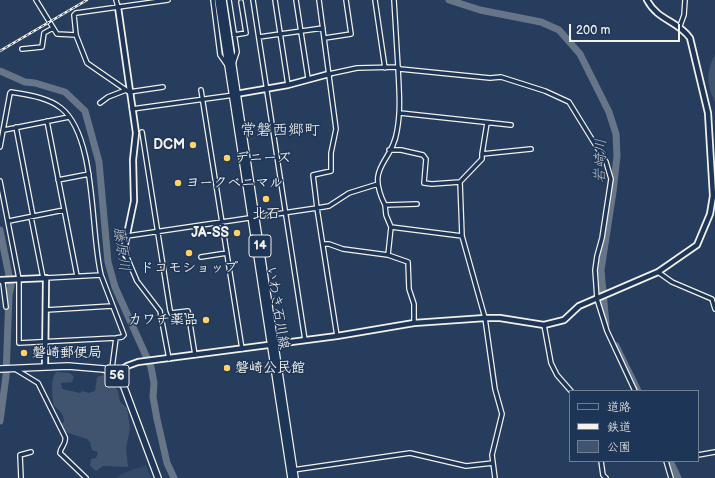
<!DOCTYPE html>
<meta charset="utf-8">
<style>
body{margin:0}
#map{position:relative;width:715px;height:478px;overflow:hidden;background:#263d5d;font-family:"Balsamiq Sans","Klee One",sans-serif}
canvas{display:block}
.legend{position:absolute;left:569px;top:390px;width:130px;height:72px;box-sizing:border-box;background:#1d3557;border:1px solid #738091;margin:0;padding:5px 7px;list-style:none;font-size:12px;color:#f4f1e8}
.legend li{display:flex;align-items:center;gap:8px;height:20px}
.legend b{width:20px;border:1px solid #738091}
.scale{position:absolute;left:569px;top:24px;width:111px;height:18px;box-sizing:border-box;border:2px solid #f4f1e8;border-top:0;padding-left:5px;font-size:12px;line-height:14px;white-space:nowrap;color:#f4f1e8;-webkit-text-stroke:3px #1d3557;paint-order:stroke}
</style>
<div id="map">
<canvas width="715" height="478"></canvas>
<ul class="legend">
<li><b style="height:5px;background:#1d3557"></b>道路</li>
<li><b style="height:5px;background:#f4f1e8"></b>鉄道</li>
<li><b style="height:11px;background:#40546f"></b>公園</li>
</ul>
<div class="scale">200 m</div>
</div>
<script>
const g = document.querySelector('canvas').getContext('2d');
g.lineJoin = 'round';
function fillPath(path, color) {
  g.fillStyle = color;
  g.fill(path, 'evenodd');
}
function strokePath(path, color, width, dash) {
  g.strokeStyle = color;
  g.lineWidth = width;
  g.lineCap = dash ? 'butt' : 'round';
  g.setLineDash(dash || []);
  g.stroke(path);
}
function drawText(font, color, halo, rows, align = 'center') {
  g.font = font + ' "Balsamiq Sans","Klee One",sans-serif';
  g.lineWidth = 3;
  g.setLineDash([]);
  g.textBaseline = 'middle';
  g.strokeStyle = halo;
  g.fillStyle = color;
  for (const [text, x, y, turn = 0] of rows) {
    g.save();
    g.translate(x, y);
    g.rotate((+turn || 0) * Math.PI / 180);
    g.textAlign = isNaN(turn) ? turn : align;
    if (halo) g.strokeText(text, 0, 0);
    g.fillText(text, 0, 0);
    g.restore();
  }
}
fillPath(new Path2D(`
 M146 465 151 478H117L121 474Z`), '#334966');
fillPath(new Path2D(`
 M715 55V102C706 85 706 71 715 55Z
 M56 372 70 373 74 377 72 382 61 383 62 389 80 393 82 391 89 393 95 391 97 377 106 374 118 391 120 402 127 408 130 428 126 449 128 467 103 466 96 471 90 466 91 459 96 458 98 452 92 450 90 442 87 439 62 431 61 424 64 422C64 414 60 411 54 406 52 396 50 381 56 372Z`), '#40546f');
strokePath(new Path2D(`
 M449 0 480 10 541 22 559 30 580 54 609 112 616 134 617 156 613 192 601 270 606 324
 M0 71 25 82 35 83 65 92 85 111 99 162 108 262 115 287 151 367 154 383 153 397 157 419 167 463 174 478
 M0 230 11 286 9 295 6 376 0 421
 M616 346 638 391
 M670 461 678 478`), '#677588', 7);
const minor = new Path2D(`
 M36 0 57 34 76 35
 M116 0 118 7
 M213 0 220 55 227 65
 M229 0 237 52 233 64
 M253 0 305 340
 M275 0 288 85
 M296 0 308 78
 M375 0 385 68
 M680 26 684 15 685 0
 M234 35 246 33 241 2
 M259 37 323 28
 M325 38 351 34 346 0
 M22 49 42 47 44 33 53 28
 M329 74 357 68 398 67 394 0
 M163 87 129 92 87 63 76 35 74 15 76 13 168 0
 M201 90 242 349
 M100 103 108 97 126 90
 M132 109 234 95
 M400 113 511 125
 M47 121 77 276
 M487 123 482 154 531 149
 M16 127 33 216
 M4 130 69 117
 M142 132 170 310 171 313 188 311 195 355
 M0 147 10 93 11 92C28 95 47 97 61 108 97 137 90 231 101 275
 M389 150H401L423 155 426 159 424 183 432 184 460 182
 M482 154V159L460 182 462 236 485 318 495 389 502 414 492 455 495 478
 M58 180 89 174
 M0 181 19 279V343L116 338 122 337 124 335 101 275 46 278
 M417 204 385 205C365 165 392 164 397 131 401 110 399 89 398 67L400 69 490 78 501 77 545 91 569 102 606 162 611 179 602 238 597 256 595 270 597 299 607 331 635 391
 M31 217 43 278
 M9 221 64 210
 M391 227 462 236
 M127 236 317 208 313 175 331 171V153L336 129 319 0
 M323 244H329L343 249 388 255 391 227 386 215 385 205
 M126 255 137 281 160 311 169 359
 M388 255 408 262 409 289 414 304V323
 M201 257 227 253
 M658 272 672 282 712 299 715 309
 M0 280 3 283 6 307
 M46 310 112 306
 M544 325 551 363 557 375 571 391
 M337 336 317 208 329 206 349 193 378 184
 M15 369 38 383 65 437C67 444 60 447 60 453L86 478
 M114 373 112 368 116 338
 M698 455 715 452
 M601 461 603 475 606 478
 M666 461 671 478
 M293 470 410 453 466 466 493 463
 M21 478 20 455 31 452`);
const tertiary = new Path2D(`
 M118 7 136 133 133 160 134 201 125 244 126 255
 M236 94 288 85 329 74
 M0 280 46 278 45 366
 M115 374 127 366 138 362 337 336 414 323 485 318H500L544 325 564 320 579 306 658 272 697 245 710 214 713 196 708 113 690 38C677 20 658 21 647 0`);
const primary = new Path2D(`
 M218 0 291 478
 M223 0 295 478
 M0 369 68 366 104 369 115 374 124 387 158 478`);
strokePath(minor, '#f4f1e8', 6);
strokePath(tertiary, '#f4f1e8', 8);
strokePath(primary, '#f4f1e8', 8);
strokePath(minor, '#1d3557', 3.5);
strokePath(tertiary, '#1d3557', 4.5);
strokePath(primary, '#1d3557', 5.5);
const rail = new Path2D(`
 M0 51 87 0`);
strokePath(rail, '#f4f1e8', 2.5);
strokePath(rail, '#1d3557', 1, [3]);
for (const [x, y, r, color] of [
 [193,145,4,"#ffd166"],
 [227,158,4,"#ffd166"],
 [178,183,4,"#ffd166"],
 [266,199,4,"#ffd166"],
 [237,233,4,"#ffd166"],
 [189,253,4,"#ffd166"],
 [206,320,4,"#ffd166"],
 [24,353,4,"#ffd166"],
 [227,368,4,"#ffd166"]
]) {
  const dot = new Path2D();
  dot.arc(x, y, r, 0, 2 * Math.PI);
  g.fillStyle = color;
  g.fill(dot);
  strokePath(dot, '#1d3557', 1.5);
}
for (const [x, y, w] of [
 [260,246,22],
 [117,376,24]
]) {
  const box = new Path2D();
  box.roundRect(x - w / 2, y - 11, w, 22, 3);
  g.fillStyle = '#1d3557';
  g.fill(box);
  strokePath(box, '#f4f1e8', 1);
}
drawText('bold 13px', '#f4f1e8', null, [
 ["14",260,246],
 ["56",117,376]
]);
drawText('bold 14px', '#f4f1e8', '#1d3557', [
 ["DCM",185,145,"right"],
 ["デニーズ",235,158],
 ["ヨークベニマル",186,183],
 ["北石",266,214,"center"],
 ["JA-SS",229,233,"right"],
 ["ドコモショップ",189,268,"center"],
 ["カワチ薬品",198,320,"right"],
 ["磐崎郵便局",32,353],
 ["磐崎公民館",235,368]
], 'left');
drawText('14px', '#f4f1e8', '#1d3557', [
 ["いわき石川線",277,308,81]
]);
drawText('italic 15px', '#bcbfc2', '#1d3557', [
 ["岩崎川",601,161,-88],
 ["藤原川",121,249,82]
]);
drawText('16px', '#f4f1e8', '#1d3557', [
 ["常磐西郷町",280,131]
]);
</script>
